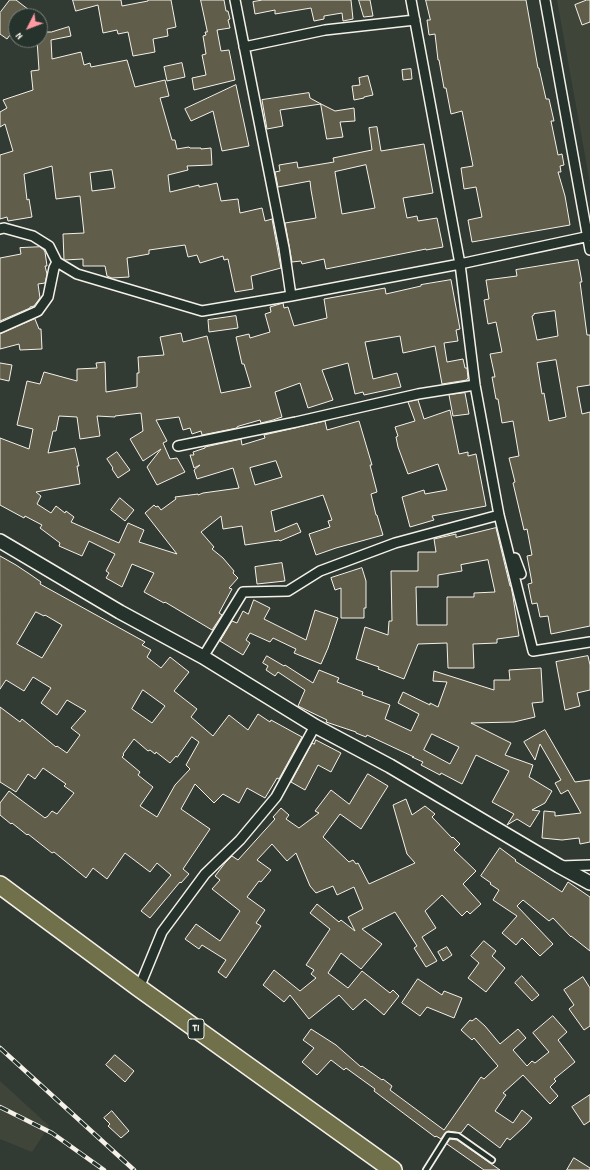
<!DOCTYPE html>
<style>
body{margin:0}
#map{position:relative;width:590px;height:1170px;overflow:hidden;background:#323b33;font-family:Dekko,sans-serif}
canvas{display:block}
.north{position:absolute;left:8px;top:8px;width:40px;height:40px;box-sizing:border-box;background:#26332d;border:1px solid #787f78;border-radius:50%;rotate:228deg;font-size:11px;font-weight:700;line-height:16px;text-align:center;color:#f4f1e8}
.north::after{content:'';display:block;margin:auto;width:14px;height:18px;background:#ff9aa2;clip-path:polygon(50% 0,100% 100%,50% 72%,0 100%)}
</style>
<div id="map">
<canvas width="590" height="1170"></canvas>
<div class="north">N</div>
</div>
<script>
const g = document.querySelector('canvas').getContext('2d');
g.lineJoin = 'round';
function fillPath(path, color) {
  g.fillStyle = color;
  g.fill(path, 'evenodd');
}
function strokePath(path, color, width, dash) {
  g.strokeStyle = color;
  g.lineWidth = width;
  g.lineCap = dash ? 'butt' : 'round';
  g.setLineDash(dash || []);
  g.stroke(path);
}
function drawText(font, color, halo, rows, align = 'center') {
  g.font = font + ' Dekko,sans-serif';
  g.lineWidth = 3;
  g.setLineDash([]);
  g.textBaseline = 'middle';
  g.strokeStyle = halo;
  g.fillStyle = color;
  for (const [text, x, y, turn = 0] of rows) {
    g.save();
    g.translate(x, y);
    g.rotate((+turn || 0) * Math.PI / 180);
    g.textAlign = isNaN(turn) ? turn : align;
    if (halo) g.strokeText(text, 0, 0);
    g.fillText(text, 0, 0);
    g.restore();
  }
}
fillPath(new Path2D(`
 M557 0H590V183Z
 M0 1081 49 1126 32 1152 0 1139Z`), '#40453a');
const building = new Path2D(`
 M10 0H16L37 16H16V27L7 39 0 34V13Z
 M73 0H121L122 6 148 1V0H171L176 27 167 29 168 36 153 39 155 52 133 56 128 32 118 34 117 30 103 33 98 5 76 11Z
 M201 0H224L226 11H228L230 19 228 20 230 28 217 30 221 51 229 50 235 80 194 90 192 78 206 75 202 55 206 54 203 36 206 35 205 32H207Z
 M263 0H351L353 19 343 21 342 13 324 16V19L314 21 311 8 275 14V10L255 14 253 2Z
 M359 0H370L373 16 364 17Z
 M426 0H526L538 68H539L546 99H549L554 121H551L558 155 562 154 564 165 560 166 561 172H558L565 196 570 225 472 242 468 220 482 217 476 187 464 189 461 168 473 166 462 111 451 114 446 88H444L439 60H438L435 34 429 35 427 20H430Z
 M587 0H590V22L582 25 575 5Z
 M69 27 71 36 51 40 52 59 81 52 84 65 90 63 91 67 127 60 135 87 165 80 169 96 160 98 172 140H175L177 149 189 147 190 148H201V149L211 148 212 165 187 166 188 170 168 175 170 192 199 185V187L217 183 221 201 238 199 240 213 262 208 265 221 272 219 281 268 251 276 253 289 235 292 228 259 224 260 223 256 200 263 197 255 188 257 185 245 149 250V254L127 258 129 277 112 278 107 276 105 266H83V259L64 260 63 234 84 233 80 196 56 199 52 166 24 174 27 200 29 199 32 217 8 221 7 217 0 219V155L13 151 5 124 0 127V112L7 108 3 100 33 90 31 71 39 70 37 40H40V32H51ZM112 170 115 188 92 191 90 173Z
 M182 63 185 77 167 81 164 67Z
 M411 69 412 79 403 80 402 70Z
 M368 76 373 95 364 97V98L354 100 352 86 360 85 359 78Z
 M236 85 249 146 222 151 213 111 191 121 185 109Z
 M309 93 310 98 321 104 280 110 283 126 267 129 262 100Z
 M321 104 335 111 354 108 355 121 340 122 343 137 327 139Z
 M377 127 381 151 424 144 433 193 403 198 407 218 417 216 418 221 437 218 443 247 426 250V249L326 269 324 259 302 264 301 261 292 262 285 223 316 218 311 190 310 181 278 187 275 172 280 171 279 165 297 162 298 168 334 162 333 158 372 150 369 128ZM366 165 375 208 342 214 335 172Z
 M40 247 44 250 45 252 47 266H45L47 274 45 283 38 284 40 298 34 306 30 307V308L0 321V258L21 254 20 248Z
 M578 260 582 282H580L587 335H590V385L577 387 582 414 590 412V626L551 634 548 616 540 617 537 603 532 604 528 584 532 583 527 556 532 555 527 529 524 530 513 483 515 482 509 458 519 456 513 421 502 423 498 399H496L492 377H495L490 354 502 352 496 322 488 324 484 300 489 299 486 280 517 276 516 270ZM555 311 558 336 537 340 532 316 534 315V314ZM556 360 566 417 549 421 544 393 542 394 537 363Z
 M451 280 460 329 456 330 458 341 444 343 447 362 463 359 465 368H467L468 378 467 379V380L442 384 435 346 403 353 400 336 365 342 373 379 397 373 401 387 364 395 363 392 355 394 348 363 322 370 333 400 308 408 300 383 275 392 282 417 273 420 261 423 260 420 239 426 237 427V428L202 435 201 431 192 434 190 428 183 430 179 417 156 420 167 441 163 443 170 459 177 458 185 472 157 485 147 467 161 449 143 461 130 439 143 431 141 413 115 416V417L97 416 100 436 80 439 77 417 59 416 56 431H53L48 453 75 448 79 466H77L80 484 36 492 41 496 37 504 51 513 56 506 65 513 66 511 74 517 71 522 119 543 128 523 144 530 139 542 177 554 145 513 154 505 156 507 158 506 161 510 176 499 175 497 198 494V495L203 493 239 488 233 468 197 479 194 470 200 465 194 468 190 455H194L193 452 205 448V447L241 439 242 445 265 438 264 435 325 421 327 430 359 421 372 465H370L377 492 371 494 376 515H377L383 535 336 548 316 555 309 534 330 527 328 521 332 520 323 495 271 511 275 532 297 523 301 532 280 541 279 540 245 545 242 526 223 529 221 516 201 532 214 547 212 549 223 558 234 571 233 573 238 578 229 588 232 589 219 613 222 615 212 630 165 602 164 603 144 592 154 573 132 564 122 587 106 578 109 573 106 571 115 554 89 541 82 556 59 546 60 543 40 528 42 525 25 516 24 518 0 505V438L29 449 33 429 17 425 27 381 40 384 44 372 77 381V369L97 368 96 363 105 362 106 392 137 387V373H139L138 357 164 355 160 337 181 333 183 342 207 336 221 393 251 387 244 364H242L236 337 249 334 250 338 270 332 265 314 271 312 270 307 283 303 284 308 288 307 294 326 327 318 324 299 385 288 386 294 421 286V285ZM276 461 282 477 255 485 250 468Z
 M236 316 238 328 209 332 208 320Z
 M35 319 39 329H41L42 349 20 350 19 344 0 349V334Z
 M0 363 12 365 9 381 0 379Z
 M465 393 469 414 453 416 449 395Z
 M418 400 424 419 450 410 459 454 468 452V456L476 454 486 506 432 516 434 520 410 527 402 497 424 490 425 494 447 490 438 464 408 474 398 447 396 437 398 436 395 427 415 421 408 402Z
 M117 452 130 470 118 478 112 469 113 468 107 459Z
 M120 498 134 510 125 521 111 510Z
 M496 528 510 586H511L513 597 519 636 497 639V643L473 644 474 668H448L447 643 418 644 404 679 378 669 379 667 356 659 365 627 388 635 389 621H392L391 571H418V552H436L434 539 456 534V537ZM488 560 495 592 474 593V597H447V625H417L416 587H438V575L462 571 461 565Z
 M0 556 16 565 31 575 41 582 40 584 145 642 142 645 151 650 147 657 161 668 170 657 189 672 174 691 197 709 191 717 213 736 229 715 248 730 258 714 270 722 271 720 302 737 280 777 279 779 277 778 265 798 247 788 239 803 223 794 214 803 195 784 181 809 210 829 183 869 189 874 181 883 180 882 150 918 141 911 171 875 157 863 150 872 125 853 107 879 93 868 86 878 54 852 52 853 28 834 27 835 12 823 11 824 0 815V803L9 791 45 818 46 817H47L52 811 57 814 74 793 64 786 66 784 43 768 35 779 28 774 16 792 0 782V707L20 722 22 719 56 747 57 746 67 753 80 735 71 728 86 711 67 700 57 715 41 703 51 688 33 677 24 691 6 680 0 689ZM36 612 44 616 45 615 62 625 42 658 17 644ZM143 690 165 706 152 723 132 709ZM192 737 199 742 186 765 190 769 175 785 157 817 140 806 153 787 138 775 140 772 122 757 124 755 123 754 134 739 148 751 150 750 155 754 156 752 170 763 176 756 177 757Z
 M282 563 285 581 257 584 255 567Z
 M362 568 366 581V608H364V618H341V588L335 590 331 578Z
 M254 600 270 608 264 619 306 640 315 610 338 618 328 648 321 664 294 653 296 649 273 638 270 642 250 633 246 640 250 643 243 655 220 641 232 621 237 623 243 611 248 614Z
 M267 656 284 666 285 665 313 683 319 670 339 678 337 682 363 692 362 695 390 705 385 719 411 731 419 714 398 703 403 692 430 705V703L438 707 447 682 433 681 434 671 494 690V680H510L509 670 541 668 543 702 532 703 535 717 514 722 471 723 511 743 505 755 533 765 529 777 552 791 545 803 532 810 540 811 530 827 517 819 507 825 514 814 492 802 509 771 476 755 462 784 441 773 440 775 421 765 423 762 412 757H414L367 735 366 737 356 733V732L326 722 327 720 298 706 305 690 278 672 275 676 266 670 268 666 263 663ZM432 734 459 747 450 764 424 750Z
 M588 656 590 665V690L577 693 580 706 565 710 556 662Z
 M545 730 575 782 590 780V842L580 844 579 838 562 840 542 838 544 811 555 812V816L581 813 568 790 561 794 555 783 561 780 540 744 535 760 524 742Z
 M316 740 341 753 331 772 318 765 305 790 291 782 312 743 314 744Z
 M368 774 388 786 361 829 340 814 323 837 349 862 353 860 356 864 358 863 369 884 415 863 407 854 393 805 406 799 412 815 425 806 435 814 432 817 452 838 453 837 460 844 454 850 476 871 463 884 481 904 470 914 467 911 462 916 442 895 425 911 436 928 422 937 437 961 426 967 414 948 417 946 395 912 362 929 382 944 361 969 341 953 328 973 348 988 362 971 390 993 393 990 399 996 384 1015 365 999 353 1010 339 995 309 1019 290 995 284 1002 263 985 274 970 300 991 316 978 311 974 314 970 306 965 330 929 310 913 317 904 339 922 341 920 355 931 348 917 363 909 354 887 337 895 333 886 316 893 310 886 296 853 287 861 272 844 257 860 271 870 261 882 259 881 247 897 265 910 256 923 261 926 226 978 218 972 226 960 202 945 199 949 185 939 196 924 220 941 240 911 212 889 220 880 215 876 225 863 232 856 238 860 275 819 273 817 281 808 289 815 286 819 299 828 319 813 315 811 331 790 349 804Z
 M500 848 516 860 515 861 562 892 568 882 590 897V951L571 936V937L553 918 549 921 523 900 517 906 553 944 540 956 522 938 516 945 502 933 517 916 493 900 499 890 490 884 491 883 481 876Z
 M484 941 496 951 492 956 505 968 486 992 468 978 479 963 471 956Z
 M447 947 452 955 443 961 438 952Z
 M522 976 539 995 532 1001 515 983Z
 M583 977 590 988V1026L584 1030 569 1009 574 1005 564 990Z
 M418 979 442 995 444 991 462 998 454 1018 427 1007 420 1016 402 1003Z
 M553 1016 567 1032 558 1040 575 1062 554 1079 556 1081 550 1087 558 1096 550 1104 523 1075 503 1093 506 1095 495 1111 513 1123 522 1110 532 1118 526 1125 510 1140 507 1138 500 1148 468 1124 461 1133 448 1131 445 1133 441 1139 436 1136 435 1137 374 1091 375 1089 346 1068 344 1070 331 1060 317 1075 302 1062 314 1048 303 1040 311 1029 336 1045 361 1067 362 1066 382 1080 383 1079 392 1086 390 1090 444 1130 481 1077 484 1079 498 1066 474 1038 472 1040 461 1030 470 1020 472 1021 476 1018 485 1026 500 1044 518 1029 526 1038 513 1050 527 1066 532 1061 535 1063 549 1052 533 1033Z
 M115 1055 134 1071 125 1082 106 1065Z
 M590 1095V1121L584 1125 572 1107Z
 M112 1111 129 1131 121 1138 108 1126 110 1124 104 1118Z
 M450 1139 457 1140 500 1170H484L447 1144Z
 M574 1158 590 1168V1170H567Z`);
fillPath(building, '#615d4b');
strokePath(building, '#f4f1e8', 1);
const lane = new Path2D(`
 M426 1170 448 1135 458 1136 492 1160`);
const street = new Path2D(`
 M235 0 284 248 291 296
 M411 0 460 264 475 385 499 515 533 651 590 642
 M545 0 590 250
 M244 47 325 30 415 20
 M0 229 4 228 33 236 49 246 57 262 77 274 202 311 291 296 460 264 590 236
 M0 328 38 311 48 297 54 268 57 262
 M178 446 296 422 418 394 475 385
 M515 558 521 574
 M203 657 243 592 288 591 320 571 395 543 499 515
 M561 866 590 865
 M139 988 162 932 205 874 240 840 276 797 315 726`);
const secondary = new Path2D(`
 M0 541 120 612 203 657 315 726 390 766 559 866 590 883`);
const highway = new Path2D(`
 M0 885 139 988 393 1170`);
strokePath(lane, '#f4f1e8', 8);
strokePath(street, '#f4f1e8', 12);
strokePath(secondary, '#f4f1e8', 16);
strokePath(highway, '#f4f1e8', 20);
strokePath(lane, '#26332d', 4.5);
strokePath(street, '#26332d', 9);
strokePath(secondary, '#26332d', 13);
strokePath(highway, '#70704a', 17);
const rail = new Path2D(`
 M0 1048 134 1170
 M0 1107 52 1133 104 1170`);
strokePath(rail, '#f4f1e8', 4.5);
strokePath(rail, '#26332d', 3, [9]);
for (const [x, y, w] of [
 [196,1029,16]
]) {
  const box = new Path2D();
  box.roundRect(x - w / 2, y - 10, w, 20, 3);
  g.fillStyle = '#26332d';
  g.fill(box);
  strokePath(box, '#f4f1e8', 1);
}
drawText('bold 12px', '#f4f1e8', null, [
 ["T1",196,1029]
]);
</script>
